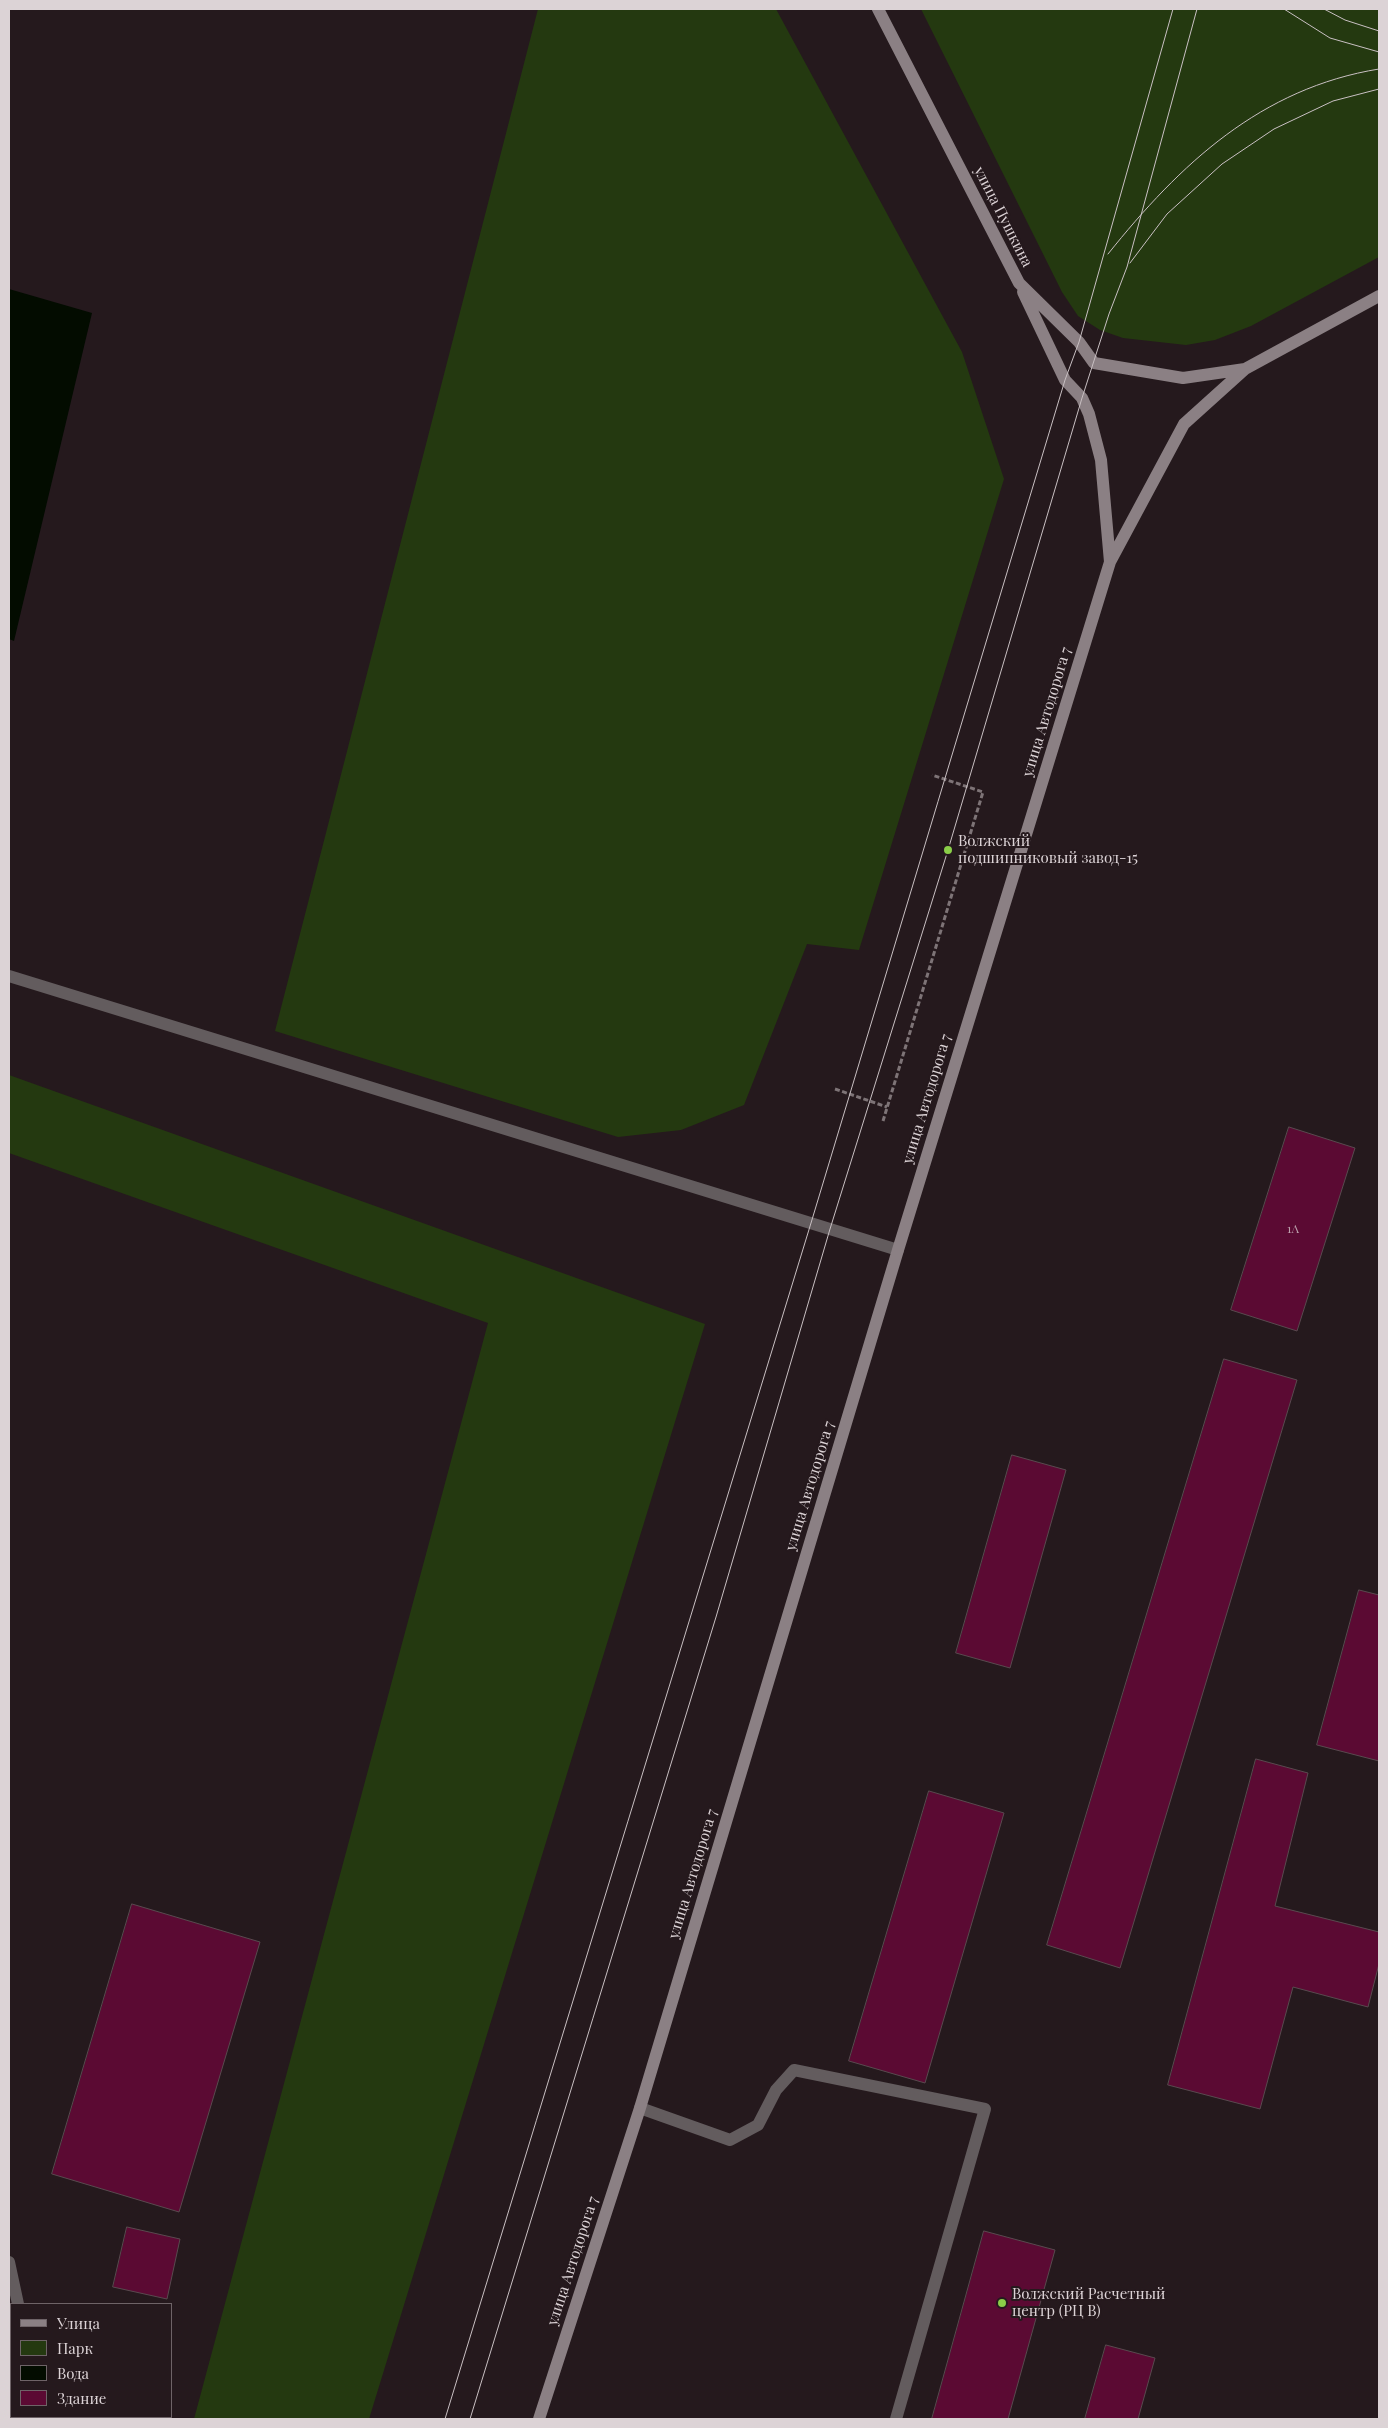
<!DOCTYPE html>
<meta charset="utf-8">
<style>
body{margin:0}
#map{position:relative;width:1388px;height:2428px;overflow:hidden;background:#25191d;font-family:"Playfair Display",serif}
canvas{display:block}
.frame{position:absolute;inset:0;border:10px solid #dcd3d6;pointer-events:none}
.legend{position:absolute;left:10px;top:2303px;width:162px;height:115px;box-sizing:border-box;background:#25191d;border:1px solid #6e6367;margin:0;padding:6px 9px;list-style:none;font-size:15px;color:#dcd3d6}
.legend li{display:flex;align-items:center;gap:10px;height:25px}
.legend b{width:25px;border:1px solid #6e6367}
</style>
<div id="map">
<canvas width="1388" height="2428"></canvas>
<div class="frame"></div>
<ul class="legend">
<li><b style="height:6px;background:#8b8084"></b>Улица</li>
<li><b style="height:14px;background:#243910"></b>Парк</li>
<li><b style="height:14px;background:#030c00"></b>Вода</li>
<li><b style="height:14px;background:#5b0a33"></b>Здание</li>
</ul>
</div>
<script>
const g = document.querySelector('canvas').getContext('2d');
g.lineJoin = 'round';
function fillPath(path, color) {
  g.fillStyle = color;
  g.fill(path, 'evenodd');
}
function strokePath(path, color, width, dash) {
  g.strokeStyle = color;
  g.lineWidth = width;
  g.lineCap = dash ? 'butt' : 'round';
  g.setLineDash(dash || []);
  g.stroke(path);
}
function drawText(font, color, halo, rows, align = 'center') {
  g.font = font + ' "Playfair Display",serif';
  g.lineWidth = 4;
  g.setLineDash([]);
  g.textBaseline = 'middle';
  g.strokeStyle = halo;
  g.fillStyle = color;
  for (const [text, x, y, turn = 0] of rows) {
    g.save();
    g.translate(x, y);
    g.rotate((+turn || 0) * Math.PI / 180);
    g.textAlign = isNaN(turn) ? turn : align;
    if (halo) g.strokeText(text, 0, 0);
    g.fillText(text, 0, 0);
    g.restore();
  }
}
fillPath(new Path2D(`
 M538 9H776L962 352 1004 479 859 950 807 944 744 1105 681 1130 618 1137 275 1031Z
 M921 9H1379V257L1251 326 1215 340 1186 345 1123 338 1100 330 1078 316 1062 292Z
 M9 1075 705 1324 369 2419H194L488 1323 9 1153Z`), '#243910');
fillPath(new Path2D(`
 M9 289 92 313 14 641 9 639Z`), '#030c00');
const building = new Path2D(`
 M1289 1127 1355 1148 1297 1331 1231 1310Z
 M1224 1359 1297 1380 1120 1968 1047 1945Z
 M1012 1455 1066 1470 1010 1668 956 1653Z
 M1359 1590 1379 1595V1761L1317 1745Z
 M1256 1759 1308 1773 1275 1906 1379 1932V1964L1368 2007 1293 1987 1260 2109 1168 2085Z
 M929 1791 1004 1813 925 2083 849 2061Z
 M132 1904 260 1942 179 2212 52 2174Z
 M127 2227 180 2239 167 2299 113 2287Z
 M984 2231 1055 2250 1008 2419H932Z
 M1106 2345 1155 2358 1138 2419H1085Z`);
fillPath(building, '#5b0a33');
strokePath(building, '#594a4f', 1);
strokePath(new Path2D(`
 M835 1089 887 1107
 M883 1121 983 792 932 775`), '#7e7477', 3, [5, 2.5]);
strokePath(new Path2D(`
 M9 976 898 1250
 M640 2108 730 2140 758 2125 776 2090 794 2070 985 2109 896 2419
 M9 2262 18 2304
 M42 2417 43 2419`), '#635c5e', 12);
strokePath(new Path2D(`
 M878 9 1019 283 1079 342 1094 363 1183 378 1245 369 1379 296
 M1023 292 1065 380 1082 398 1089 414 1101 460 1110 562
 M539 2419 640 2108 898 1250 1110 562 1184 424 1245 369`), '#8b8084', 12);
strokePath(new Path2D(`
 M1284 9 1330 38 1379 52
 M1324 9 1345 20 1379 31
 M1108 254C1180 164 1261 88 1379 69
 M1130 263 1167 214 1222 164 1274 129 1333 101 1379 89
 M445 2419 811 1223 1065 380 1079 342 1173 9
 M470 2419 716 1617 830 1229 948 850 1082 398 1109 314 1127 267 1197 9`), '#c9c0c3', 1);
for (const [x, y, r, color] of [
 [948,850,5,"#8ace48"],
 [1002,2303,5,"#8ace48"]
]) {
  const dot = new Path2D();
  dot.arc(x, y, r, 0, 2 * Math.PI);
  g.fillStyle = color;
  g.fill(dot);
  strokePath(dot, '#25191d', 2);
}
drawText('12px', '#bca1ad', null, [
 ["1А",1293,1229]
]);
drawText('15px', '#dcd3d6', '#25191d', [
 ["улица Пушкина",1003,217,63],
 ["улица Автодорога 7",1047,712,-73],
 ["улица Автодорога 7",927,1099,-73],
 ["улица Автодорога 7",810,1486,-73],
 ["улица Автодорога 7",693,1874,-73],
 ["улица Автодорога 7",573,2261,-72]
]);
drawText('15px', '#dcd3d6', '#25191d', [
 ["Волжский",958,841],
 ["подшипниковый завод-15",958,858],
 ["Волжский Расчетный",1012,2294],
 ["центр (РЦ В)",1012,2311]
], 'left');
</script>
